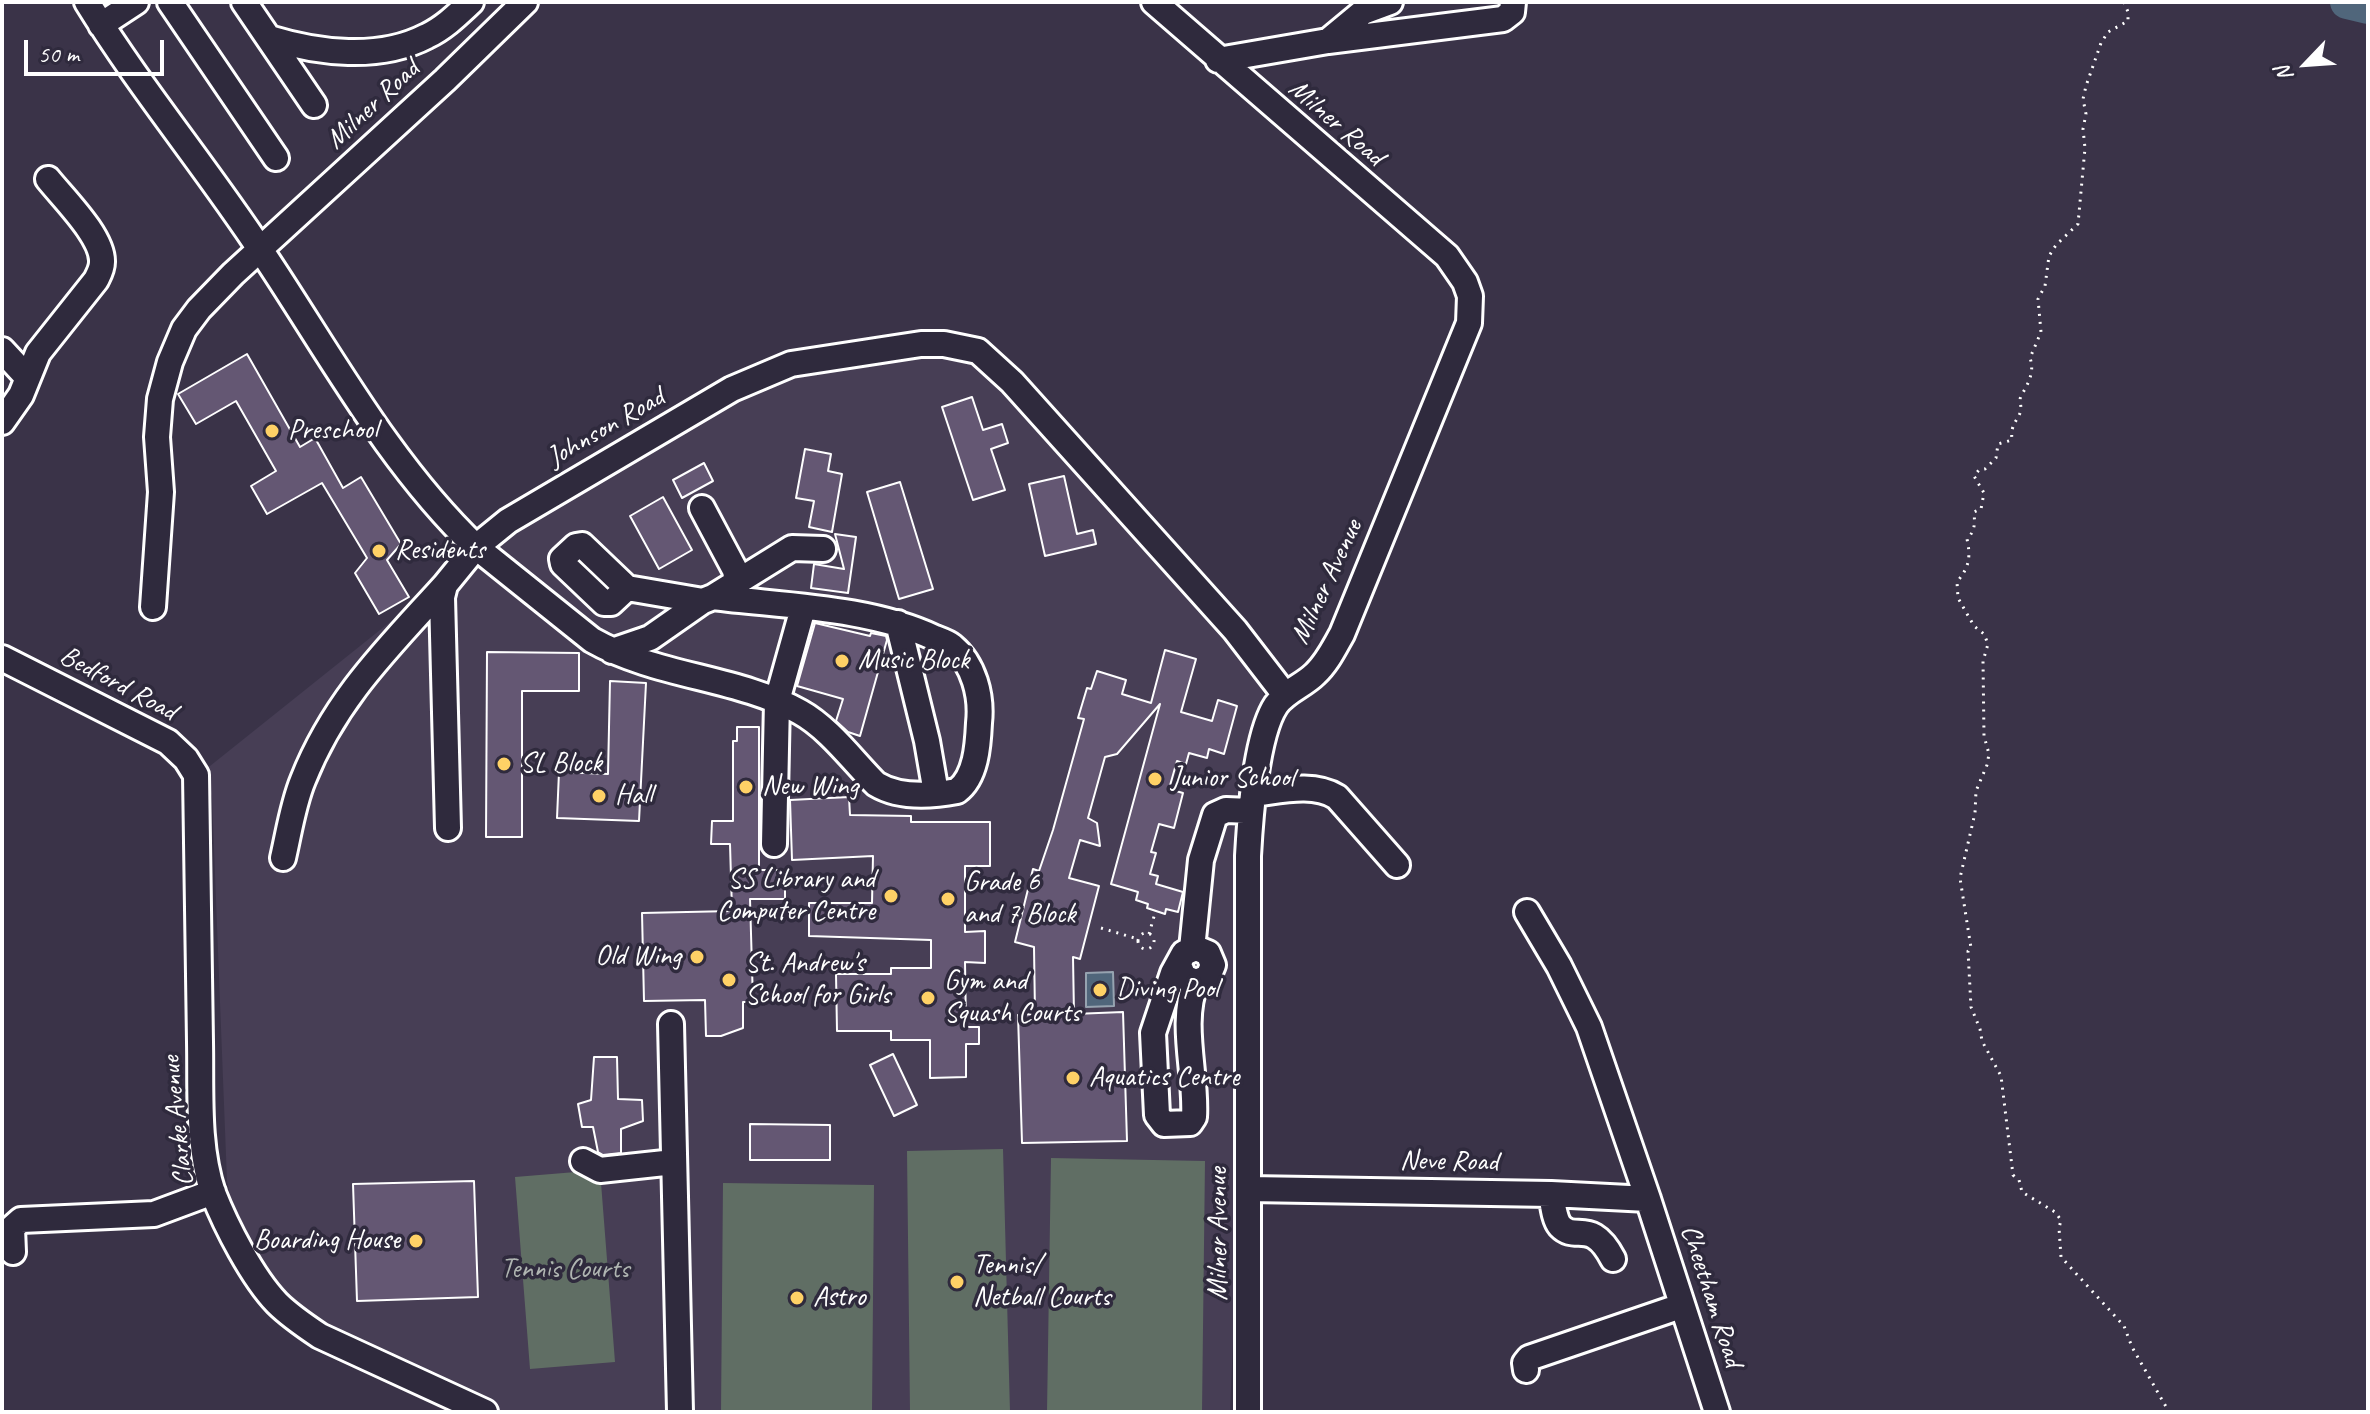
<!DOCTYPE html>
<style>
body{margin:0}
#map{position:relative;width:2370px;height:1414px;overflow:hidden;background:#3a3348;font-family:Caveat,sans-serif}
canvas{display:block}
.frame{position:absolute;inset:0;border:4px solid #fff;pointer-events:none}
.north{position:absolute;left:2266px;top:24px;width:80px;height:80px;-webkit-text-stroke:6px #2f2a3d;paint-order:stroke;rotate:245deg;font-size:22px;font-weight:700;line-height:32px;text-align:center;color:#fff}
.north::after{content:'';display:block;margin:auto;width:28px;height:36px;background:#fff;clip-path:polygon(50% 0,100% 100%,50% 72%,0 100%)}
.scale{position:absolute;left:24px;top:40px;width:140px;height:36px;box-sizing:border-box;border:4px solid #fff;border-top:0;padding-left:10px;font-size:24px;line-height:28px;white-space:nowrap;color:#fff;-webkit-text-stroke:6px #2f2a3d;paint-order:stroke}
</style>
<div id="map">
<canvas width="2370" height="1414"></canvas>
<div class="frame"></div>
<div class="north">N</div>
<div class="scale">50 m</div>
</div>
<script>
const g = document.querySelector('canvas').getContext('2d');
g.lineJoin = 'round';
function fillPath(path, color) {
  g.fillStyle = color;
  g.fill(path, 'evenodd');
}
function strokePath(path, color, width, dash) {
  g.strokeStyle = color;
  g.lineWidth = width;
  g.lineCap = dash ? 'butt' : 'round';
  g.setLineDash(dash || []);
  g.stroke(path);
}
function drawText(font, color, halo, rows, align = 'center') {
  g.font = font + ' Caveat,sans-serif';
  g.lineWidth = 7;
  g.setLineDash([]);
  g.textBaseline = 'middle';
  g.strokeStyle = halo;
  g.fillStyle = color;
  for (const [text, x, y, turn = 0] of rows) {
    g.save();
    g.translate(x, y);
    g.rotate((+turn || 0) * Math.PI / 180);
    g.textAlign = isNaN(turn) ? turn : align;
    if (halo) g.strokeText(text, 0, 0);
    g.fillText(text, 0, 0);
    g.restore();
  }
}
fillPath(new Path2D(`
 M922 350 980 363 1255 666 1264 696 1258 740 1230 1412H480L289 1308 237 1231 227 1181 212 798 205 770 485 546 597 484 745 389 788 374Z`), '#473e55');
fillPath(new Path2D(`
 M1003 1149 1010 1412H910L907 1151Z
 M1051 1158 1205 1161 1202 1412H1047Z
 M600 1170 615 1362 530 1369 515 1177Z
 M723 1183 874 1185 872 1412H721Z`), '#606e64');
const water = new Path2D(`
 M1113 972 1114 1006 1086 1007V973Z`);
fillPath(water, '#50667b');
strokePath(water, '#96a3b0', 2);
strokePath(new Path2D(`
 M2347 2 2368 7`), '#50667b', 34);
const building = new Path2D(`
 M247 354 300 447 315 438 343 488 361 477 401 544 387 560 409 597 379 614 355 573 367 558 322 483 267 514 251 486 276 471 236 401 196 424 178 394Z
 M972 397 983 430 1002 424 1008 443 991 449 1005 490 973 500 942 407Z
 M805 449 831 454 828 471 842 474 832 532 809 527 814 501 796 498Z
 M704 463 713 481 682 498 673 480Z
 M1064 476 1077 534 1093 530 1096 544 1045 556 1029 484Z
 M900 482 933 589 899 599 867 492Z
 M663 497 692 550 659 569 630 516Z
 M835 534 856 537 848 593 811 588 814 564 844 569Z
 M815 623 870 636 871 633 886 636 887 640 860 736 848 732 836 721 843 699 797 686Z
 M1165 650 1196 659 1181 712 1212 721 1218 700 1237 706 1224 754 1209 749 1207 758 1189 753 1186 764 1177 761 1169 789 1183 793 1174 828 1159 824 1151 852 1156 853 1150 874 1158 876 1156 884 1183 892 1178 912 1166 909 1165 914 1147 908 1148 904 1136 900 1138 892 1111 884 1160 704 1117 754 1105 757 1088 818 1097 823 1100 846 1080 840 1069 878 1099 886 1080 959 1073 957 1074 1014 1123 1012 1127 1141 1022 1143 1018 1015 1035 1014 1034 947 1015 942 1033 869 1039 871 1053 830 1084 719 1078 718 1087 688 1091 689 1097 671 1126 680 1122 694 1151 703Z
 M487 652 579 653V691H522V837H486Z
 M610 681 646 683 639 821 557 818 559 772 608 774Z
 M737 727H759V870H785V899H750L753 1002H743V1028L721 1036H706L705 1000 644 1001 642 913 732 911 730 844H711L712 821H733V741H737Z
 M849 797 850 815 911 816V822H990V866H965V932L985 931V963L965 962 966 1027H979V1044H966V1077L930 1078V1040H891V1031H837L836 974H891V968H931V940L809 936V903H872L873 856 792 860 790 800Z
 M893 1054 917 1105 894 1116 870 1065Z
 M594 1057H617L618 1099 642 1100 643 1121 621 1129V1153L603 1155 598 1152 593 1127H582L578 1104 591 1100Z
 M750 1124 830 1125V1160H750Z
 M474 1181 478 1297 357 1301 353 1184Z`);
fillPath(building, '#645773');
strokePath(building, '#fff', 2);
const minor = new Path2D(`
 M87 2C140 88 206 167 262 252 329 352 388 463 476 547L508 521 732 389 791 364 921 344H944L978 351 1012 382 1235 630 1285 695
 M170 2 276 158
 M244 2 314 105
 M1154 2 1447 256 1465 282 1470 296 1469 323 1342 634C1334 648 1327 663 1315 674 1303 686 1286 691 1276 705 1256 735 1250 819 1248 856V1412
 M101 25 136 2
 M269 38C318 53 379 61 427 36 444 28 457 15 471 2
 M1328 41 1363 12 1390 2
 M1218 60 1328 41 1503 19 1512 12 1513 2
 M2 350 27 377
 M2 422 21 395 38 353 96 280C99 274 102 269 102 262 103 237 64 199 48 179
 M702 508 735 570 737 583
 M627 588 611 603H604L563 564 562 559 576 546 582 545 627 588 703 601
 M713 597 792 548 823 549
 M153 607 161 492 157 437 160 399 170 362 184 329 199 309 233 274 445 80 525 2
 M898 623 927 741 936 793
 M2 658 168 742 186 759 196 775C197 864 198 953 200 1042 201 1091 197 1146 213 1193 226 1226 252 1277 277 1303 290 1316 305 1326 320 1336L485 1412
 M1253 794C1280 791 1313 782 1337 797L1397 865
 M448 828 442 597 445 585 476 547 592 640C657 677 738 677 800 712 829 728 853 761 876 784 899 798 931 796 957 791 976 777 978 745 979 723 982 696 974 664 952 646 947 642 940 640 935 638 870 607 784 606 713 597L703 601 650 638 612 651
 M774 844 777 701 803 608
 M283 858C289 832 293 804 303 780 335 699 388 648 445 585
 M1527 912 1559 966 1589 1027 1648 1199 1717 1412
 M1192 949 1201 860 1215 815 1226 810 1251 811
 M1179 965 1184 977 1196 982 1208 977 1213 965 1208 953 1196 948 1184 953 1173 973 1153 1033 1157 1115 1164 1124 1190 1123 1194 1117C1197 1075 1179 1023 1196 982
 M671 1024 680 1412
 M583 1161 600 1170 674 1162
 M1249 1189 1551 1194 1648 1199
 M1551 1194C1553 1203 1554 1219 1560 1226 1576 1243 1591 1217 1613 1259
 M13 1252 12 1228 21 1220 154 1214 213 1192
 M1526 1370 1525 1363 1529 1358 1681 1306`);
strokePath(minor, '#fff', 30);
strokePath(new Path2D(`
 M2124 2 2128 12V21L2108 32 2101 43 2086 86 2083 99 2086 114 2083 129 2085 148 2078 224 2056 245 2049 256 2045 286 2038 299 2041 332 2030 358C2035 372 2028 384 2021 396 2019 400 2021 404 2021 409 2019 421 2010 422 2012 440L1998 444 1996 458 1985 469 1979 470 1974 476 1984 493 1981 509 1974 512C1975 524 1975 531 1967 539 1971 558 1969 567 1957 582L1958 598 1974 626 1984 634 1988 644 1983 661 1984 736 1989 754 1987 765 1976 791 1975 813 1960 878 1971 948 1968 951 1971 1007 1980 1029 1982 1041 2001 1076 2013 1175 2019 1180 2022 1192 2055 1212 2061 1220 2059 1228 2061 1257 2124 1326 2132 1347 2169 1412
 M1101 928 1138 939
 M1138 941a8 8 0 1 1 16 0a8 8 0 1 1-16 0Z
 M1149 934 1155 913`), '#fff', 3, [2, 6]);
strokePath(minor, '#2f2a3d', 24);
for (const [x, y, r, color] of [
 [272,431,8,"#ffd166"],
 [379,551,8,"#ffd166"],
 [842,661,8,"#ffd166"],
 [504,764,8,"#ffd166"],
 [1155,779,8,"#ffd166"],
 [746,787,8,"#ffd166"],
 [599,796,8,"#ffd166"],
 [891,896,8,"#ffd166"],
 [948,899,8,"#ffd166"],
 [697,957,8,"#ffd166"],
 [729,980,8,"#ffd166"],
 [1100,990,8,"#ffd166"],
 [928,998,8,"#ffd166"],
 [1073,1078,8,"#ffd166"],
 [416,1241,8,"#ffd166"],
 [957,1282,8,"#ffd166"],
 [797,1298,8,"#ffd166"]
]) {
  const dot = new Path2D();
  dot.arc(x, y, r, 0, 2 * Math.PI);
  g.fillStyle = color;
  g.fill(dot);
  strokePath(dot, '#2f2a3d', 3);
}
drawText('28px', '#fff', '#2f2a3d', [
 ["Milner Road",373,105,-43],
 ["Milner Road",1336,123,41],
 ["Johnson Road",606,428,-30],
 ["Milner Avenue",1327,582,-65],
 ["Bedford Road",118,684,28],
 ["Clarke Avenue",178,1121,-96],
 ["Neve Road",1449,1162,1],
 ["Milner Avenue",1219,1234,-90],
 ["Cheetham Road",1711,1296,72]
]);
drawText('28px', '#fff', '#2f2a3d', [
 ["Preschool",288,431],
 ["Residents",395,551],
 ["Music Block",858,661],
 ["SL Block",520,764],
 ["Junior School",1171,779],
 ["New Wing",762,787],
 ["Hall",615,796],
 ["SS Library and",875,880,"right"],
 ["Computer Centre",875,912,"right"],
 ["Grade 6",964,883],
 ["and 7 Block",964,915],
 ["Old Wing",681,957,"right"],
 ["St. Andrew's",745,964],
 ["School for Girls",745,996],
 ["Gym and",944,982],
 ["Squash Courts",944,1014],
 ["Diving Pool",1116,990],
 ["Aquatics Centre",1089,1078],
 ["Boarding House",400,1241,"right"],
 ["Tennis/",973,1266],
 ["Netball Courts",973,1298],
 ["Astro",813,1298]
], 'left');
drawText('28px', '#b0b6b2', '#2f2a3d', [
 ["Tennis Courts",565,1270]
]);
</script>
